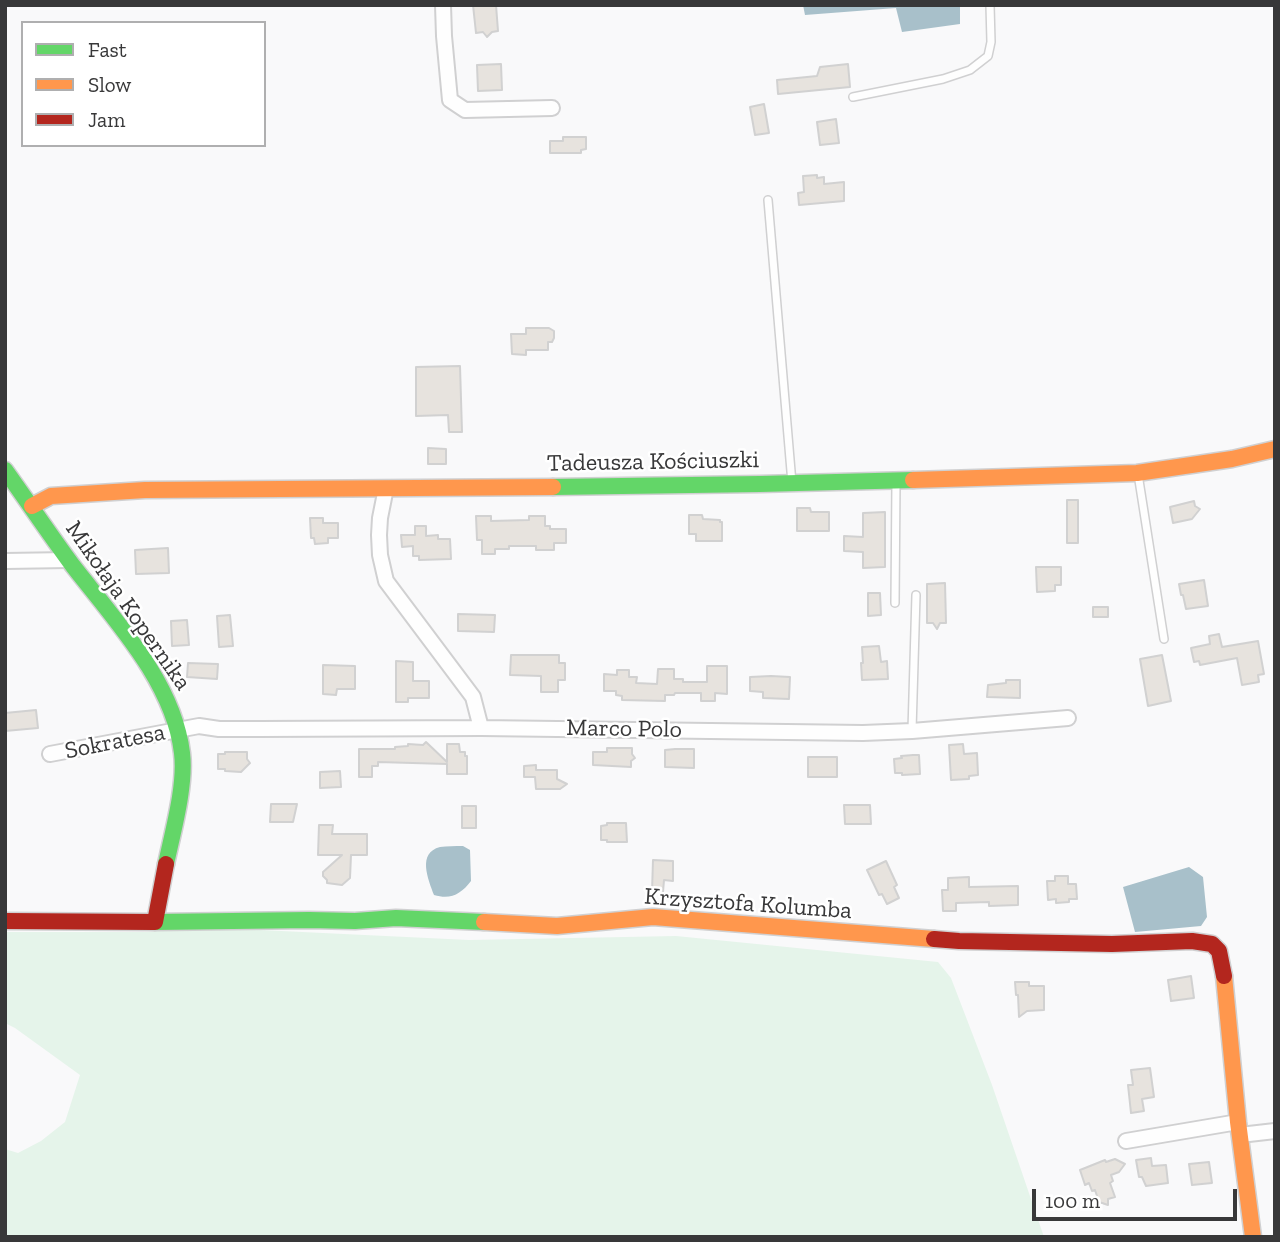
<!DOCTYPE html>
<meta charset="utf-8">
<style>
body{margin:0}
#map{position:relative;width:1280px;height:1242px;overflow:hidden;background:#f9f9fa;font-family:"Zilla Slab",serif}
canvas{display:block}
.frame{position:absolute;inset:0;border:7px solid #383839;pointer-events:none}
.legend{position:absolute;left:21px;top:21px;width:245px;height:126px;box-sizing:border-box;background:#fff;border:2px solid #afafb0;margin:0;padding:9px 12px;list-style:none;font-size:21px;color:#383839}
.legend li{display:flex;align-items:center;gap:14px;height:35px}
.legend b{width:35px;border:2px solid #afafb0}
.scale{position:absolute;left:1032px;top:1189px;width:205px;height:32px;box-sizing:border-box;border:4px solid #383839;border-top:0;padding-left:9px;font-size:21px;line-height:24px;white-space:nowrap;color:#383839;-webkit-text-stroke:5px #fff;paint-order:stroke}
</style>
<div id="map">
<canvas width="1280" height="1242"></canvas>
<div class="frame"></div>
<ul class="legend">
<li><b style="height:9px;background:#63d668"></b>Fast</li>
<li><b style="height:9px;background:#ff974d"></b>Slow</li>
<li><b style="height:9px;background:#b3261e"></b>Jam</li>
</ul>
<div class="scale">100 m</div>
</div>
<script>
const g = document.querySelector('canvas').getContext('2d');
g.lineJoin = 'round';
function fillPath(path, color) {
  g.fillStyle = color;
  g.fill(path, 'evenodd');
}
function strokePath(path, color, width, dash) {
  g.strokeStyle = color;
  g.lineWidth = width;
  g.lineCap = dash ? 'butt' : 'round';
  g.setLineDash(dash || []);
  g.stroke(path);
}
function drawText(font, color, halo, rows, align = 'center') {
  g.font = font + ' "Zilla Slab",serif';
  g.lineWidth = 5;
  g.setLineDash([]);
  g.textBaseline = 'middle';
  g.strokeStyle = halo;
  g.fillStyle = color;
  for (const [text, x, y, turn = 0] of rows) {
    g.save();
    g.translate(x, y);
    g.rotate((+turn || 0) * Math.PI / 180);
    g.textAlign = isNaN(turn) ? turn : align;
    if (halo) g.strokeText(text, 0, 0);
    g.fillText(text, 0, 0);
    g.restore();
  }
}
fillPath(new Path2D(`
 M198 927 469 940 676 936 938 962 951 978 992 1085 1044 1237H5V1149L18 1153 41 1141 65 1122 80 1075 15 1028 5 1023V932H147Z`), '#e5f4ea');
fillPath(new Path2D(`
 M803 5H960V24L902 32 896 8 805 15Z
 M463 846 470 850 471 881C461 894 451 900 434 895 428 879 417 853 440 847 447 846 455 846 463 846Z
 M1189 867 1203 877 1207 917 1201 926 1135 932 1123 887Z`), '#a8c0ca');
const building = new Path2D(`
 M473 5H496L498 31 492 32 487 37 483 32 476 33Z
 M501 64 502 90 478 91 477 65Z
 M848 64 850 87 778 94 777 80 817 76 820 67Z
 M764 104 769 133 755 135 750 107Z
 M836 119 839 143 820 145 817 122Z
 M563 137H586V149L581 150V153H550V141H563Z
 M817 175V178L824 177V184L844 182V201L799 205 798 193 804 192 803 176Z
 M526 328H549L554 331V338L552 342H548V350H526V355L512 354 511 334H526Z
 M460 366 462 432H449L448 415 416 416V367Z
 M428 448 446 449V464H428Z
 M1067 500H1078V543H1067Z
 M1194 501 1195 506 1200 509 1192 519 1173 523 1170 507Z
 M797 508H810L811 512H829V531H797Z
 M885 512V567L863 568V552L844 551V536L863 537V513Z
 M689 515H702L703 519 720 520V522H722V541H696V534H689Z
 M476 516H491V521L529 520V516H545V526H550V529H566V543H554V550H536V546H509V549H495V554H482V540H477Z
 M310 518H323V523H338V538H328V543L315 544 314 538H311Z
 M415 526H426V536L438 535V539H450L451 559 419 560V556H413V546L402 547 401 535H415Z
 M168 548 169 573 136 574 135 550Z
 M1036 567H1061V585H1055V591L1037 592Z
 M1204 580 1208 606 1186 609 1183 595H1181L1179 584Z
 M945 583 946 623H940L937 629 933 623H927V584Z
 M868 593H880L881 615 868 616Z
 M1093 607H1108V617H1093Z
 M458 614 495 615 494 632 458 631Z
 M230 615 233 646 219 647 217 616Z
 M187 620 189 645 172 646 171 621Z
 M1219 634 1222 647 1258 641 1264 674 1258 675 1259 682 1242 685 1237 658 1200 665 1199 661 1194 662 1191 648 1210 644 1209 636Z
 M879 646 881 662 887 661 888 679 862 680 861 663H863L862 647Z
 M511 655H559V663H565V680H558V692H541V676L510 675Z
 M1162 655 1171 701 1148 706 1140 659Z
 M396 661 413 662V681H429V698H408V702H396Z
 M188 663 218 664 217 679 187 677Z
 M323 665 355 666V689H337L336 695 323 694Z
 M707 666H727V694L715 693V701H701V693H675L674 695H665V701L622 700V696L616 695V691H604V674L617 675V670H629V677H637L636 683 657 684 658 669H674V679H683V682H707Z
 M771 676 790 677 789 699 763 698V692L750 691V677Z
 M1006 680H1020V698L987 697 988 685 1006 683Z
 M36 710 38 728 5 731V713Z
 M426 742 447 762V744H459L460 752H465V756H467V774H447V764L378 762V766H372V777H359V749H395V747L408 746V744L423 745Z
 M963 744 964 754 977 753 978 775 969 776V779L951 780 949 745Z
 M607 748H632V754L635 758 631 761V767L593 765V752H607Z
 M675 749H694V768L665 767V750Z
 M225 752H247V759L250 763 241 772 225 771V769H218V754H225Z
 M913 755H919L920 774 902 775V773H895L894 759 902 758 901 756Z
 M808 757H837V777H808Z
 M536 765V770H557V779L567 784 560 789H536L535 777H524V766Z
 M340 771 341 787 320 788V772Z
 M271 804H297L293 822H270Z
 M844 805H870L871 824H845Z
 M462 806H476V828H462Z
 M607 823H626L627 842H607V840H601V826L607 825Z
 M319 825H333L332 834H367V855H351L350 878 342 885 327 883V880L323 876V872L342 855H318Z
 M653 860 673 861V881L664 880 663 892H652Z
 M886 861 897 885 894 887 899 898 887 904 882 894 879 895 867 870Z
 M1055 876H1068V884H1076L1077 899H1069V902L1056 903V899L1048 900 1047 881H1055Z
 M969 877V887L1018 886V905L989 906V902L956 903V911H943L942 890H948V878Z
 M1191 976 1194 998 1171 1001 1168 980Z
 M1015 982H1029V986H1044V1010L1027 1011 1019 1017 1018 995H1016Z
 M1150 1068 1154 1097 1142 1099 1144 1111 1131 1113 1128 1085H1133L1131 1070Z
 M1151 1158 1152 1166 1166 1165 1168 1183 1146 1186 1142 1177H1139L1136 1160Z
 M1115 1159 1125 1164 1119 1172 1111 1175 1113 1181 1110 1183 1115 1197 1108 1199V1205L1099 1202 1095 1190 1092 1191 1089 1183 1085 1185 1080 1170 1105 1160 1106 1162Z
 M1209 1162 1212 1183 1192 1185 1189 1164Z`);
fillPath(building, '#e7e3de');
strokePath(building, '#d1d1d1', 2);
const lane = new Path2D(`
 M853 97 943 79 970 70 988 56 991 42 990 5
 M768 200 792 483
 M1138 474 1164 639
 M895 603 896 481
 M912 730 916 595`);
const street = new Path2D(`
 M443 5 444 36 450 100 465 110 552 108
 M386 488 380 518 379 535 380 555 386 581 473 697 481 728
 M5 561 69 560
 M50 754 199 726 219 729H260L481 728 863 733 912 731 1068 718
 M1240 1135 1275 1131
 M1126 1141 1238 1122`);
const fast = new Path2D(`
 M5 470C28 502 50 535 73 566 115 620 174 683 182 753 186 785 173 831 166 864
 M553 487 760 484 913 480
 M155 922 309 920 355 921 396 918 484 922`);
const slow = new Path2D(`
 M913 480 1137 473 1232 459 1275 449
 M32 506 51 496 145 490 553 487
 M484 922 557 926 653 917 934 939
 M1224 976 1238 1122 1253 1237`);
const jam = new Path2D(`
 M5 921 155 922 166 864
 M934 939 959 941 1112 944 1192 941 1212 944 1219 951 1224 976`);
strokePath(lane, '#d0d0d1', 10);
strokePath(street, '#d0d0d1', 18);
strokePath(fast, '#d0d0d1', 19);
strokePath(slow, '#d0d0d1', 19);
strokePath(jam, '#d0d0d1', 19);
strokePath(lane, '#fefefe', 7);
strokePath(street, '#fefefe', 14);
strokePath(fast, '#63d668', 16);
strokePath(slow, '#ff974d', 16);
strokePath(jam, '#b3261e', 16);
drawText('24px', '#383839', '#fff', [
 ["Tadeusza Kościuszki",653,462,-1],
 ["Mikołaja Kopernika",128,606,55],
 ["Marco Polo",624,729,1],
 ["Sokratesa",115,742,-11],
 ["Krzysztofa Kolumba",748,904,4]
]);
</script>
